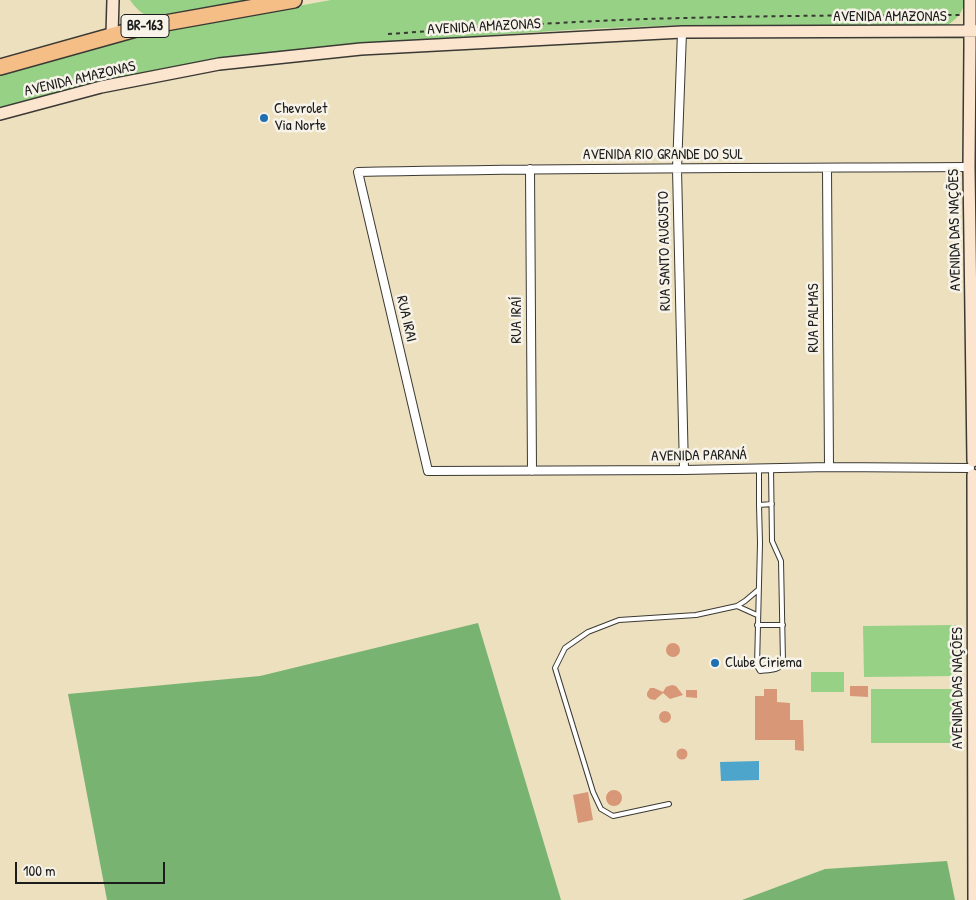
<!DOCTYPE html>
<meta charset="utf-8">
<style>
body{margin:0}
#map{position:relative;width:976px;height:900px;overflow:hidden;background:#ede0bf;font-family:"Patrick Hand",sans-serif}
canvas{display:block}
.scale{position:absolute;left:15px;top:862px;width:150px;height:22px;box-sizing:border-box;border:2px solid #1c1c1c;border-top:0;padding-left:6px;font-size:15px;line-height:18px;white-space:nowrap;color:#1c1c1c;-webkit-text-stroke:4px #f7f3e8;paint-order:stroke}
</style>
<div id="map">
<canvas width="976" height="900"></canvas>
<div class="scale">100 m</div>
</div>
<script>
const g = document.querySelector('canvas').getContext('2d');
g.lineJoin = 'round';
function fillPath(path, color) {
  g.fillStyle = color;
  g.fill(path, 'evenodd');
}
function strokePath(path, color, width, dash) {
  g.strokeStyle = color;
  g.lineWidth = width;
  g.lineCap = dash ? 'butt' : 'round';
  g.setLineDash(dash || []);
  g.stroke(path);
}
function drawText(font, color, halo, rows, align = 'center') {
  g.font = font + ' "Patrick Hand",sans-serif';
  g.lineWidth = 5;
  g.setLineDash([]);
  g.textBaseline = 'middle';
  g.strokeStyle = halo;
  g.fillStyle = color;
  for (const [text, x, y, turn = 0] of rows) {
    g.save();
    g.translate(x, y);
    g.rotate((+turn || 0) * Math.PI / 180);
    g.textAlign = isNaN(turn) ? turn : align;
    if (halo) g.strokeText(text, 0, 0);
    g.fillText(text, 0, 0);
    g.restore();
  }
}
fillPath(new Path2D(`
 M130 0H261L152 18C142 14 136 9 130 0Z
 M331 0H964V1C964 12 956 20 946 26L683 25 584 29 340 45 222 59 102 80 0 108V73L144 34Z
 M956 625 957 676 864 677 863 626Z
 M844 672V692H811V672Z
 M871 689H962V743H871Z`), '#96d185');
fillPath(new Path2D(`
 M478 623 561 900H107L68 694 260 676Z
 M947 861 955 900H742L825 869Z`), '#78b372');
fillPath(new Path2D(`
 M759 761V780L721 781 720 762Z`), '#4ea5cb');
fillPath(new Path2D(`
 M666 650a7 7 0 1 1 14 0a7 7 0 1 1-14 0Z
 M672 685 676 686 683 695 670 699 663 693 655 700 650 699 647 696V693L650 688H654L663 692 666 687Z
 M850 686H868V697L850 696Z
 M764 689H777V702L790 703V720H803L804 751 795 750V740H755V696H764Z
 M686 690H697V698L686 697Z
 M659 717a6 6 0 1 1 12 0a6 6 0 1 1-12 0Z
 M676.5 754a5.5 5.5 0 1 1 11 0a5.5 5.5 0 1 1-11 0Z
 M606 798a8 8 0 1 1 16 0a8 8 0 1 1-16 0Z
 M588 792 593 820 578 823 573 795Z`), '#d89777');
const lane = new Path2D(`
 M759 469V505L760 543 757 666 760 671C769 670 780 671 783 662L781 561 772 541 771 468
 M759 505 772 504
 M737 606 757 615
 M757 625H783
 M669 804 613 816 601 809 593 792 555 668 565 648 588 632 619 620 696 615 737 606 745 601 758 590`);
const street = new Path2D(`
 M682 32 677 169 684 470
 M969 167C765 168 561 168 358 172L428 471 684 470 829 467 970 468
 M827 168 829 467
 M530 169 532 471`);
const secondary = new Path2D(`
 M970 0V47L969 167 973 461
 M112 35 113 0
 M0 114 101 87 219 64 361 49 682 32 976 31
 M973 475 974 900`);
const highway = new Path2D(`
 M0 67 143 27 294 0`);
strokePath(lane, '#3b3934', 6);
strokePath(street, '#3b3934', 10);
strokePath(secondary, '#3b3934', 14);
strokePath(highway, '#3b3934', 18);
strokePath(new Path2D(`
 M388 34C474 28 560 22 646 19 750 16 855 15 960 15`), '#3b3934', 2, [4, 4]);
strokePath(lane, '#fff', 4);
strokePath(street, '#fff', 8);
strokePath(secondary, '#fbe5cf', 11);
strokePath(highway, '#f6be87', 15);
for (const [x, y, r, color] of [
 [264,118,5,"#1f6fb2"],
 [715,663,5,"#1f6fb2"]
]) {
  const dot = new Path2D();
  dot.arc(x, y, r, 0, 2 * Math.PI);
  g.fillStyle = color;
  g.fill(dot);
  strokePath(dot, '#f7f3e8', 2);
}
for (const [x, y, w] of [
 [145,26,48]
]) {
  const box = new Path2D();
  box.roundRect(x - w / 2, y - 11.5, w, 23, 4);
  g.fillStyle = '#f7f3e8';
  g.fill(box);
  strokePath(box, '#1c1c1c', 1);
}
drawText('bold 14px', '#1c1c1c', null, [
 ["BR-163",145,26]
]);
drawText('15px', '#1c1c1c', '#f7f3e8', [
 ["AVENIDA AMAZONAS",890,17],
 ["AVENIDA AMAZONAS",484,27,-3],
 ["AVENIDA AMAZONAS",80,79,-13],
 ["AVENIDA RIO GRANDE DO SUL",663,155],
 ["AVENIDA DAS NAÇÕES",955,230,-91],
 ["RUA SANTO AUGUSTO",665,251,-91],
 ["RUA PALMAS",814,318,-90],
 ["RUA IRAI",406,319,77],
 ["RUA IRAÍ",517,320,-90],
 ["AVENIDA PARANÁ",699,456,-1],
 ["AVENIDA DAS NAÇÕES",958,688,-90]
]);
drawText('15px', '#1c1c1c', '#f7f3e8', [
 ["Chevrolet",274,109],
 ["Via Norte",274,126],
 ["Clube Ciriema",725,663]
], 'left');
</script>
